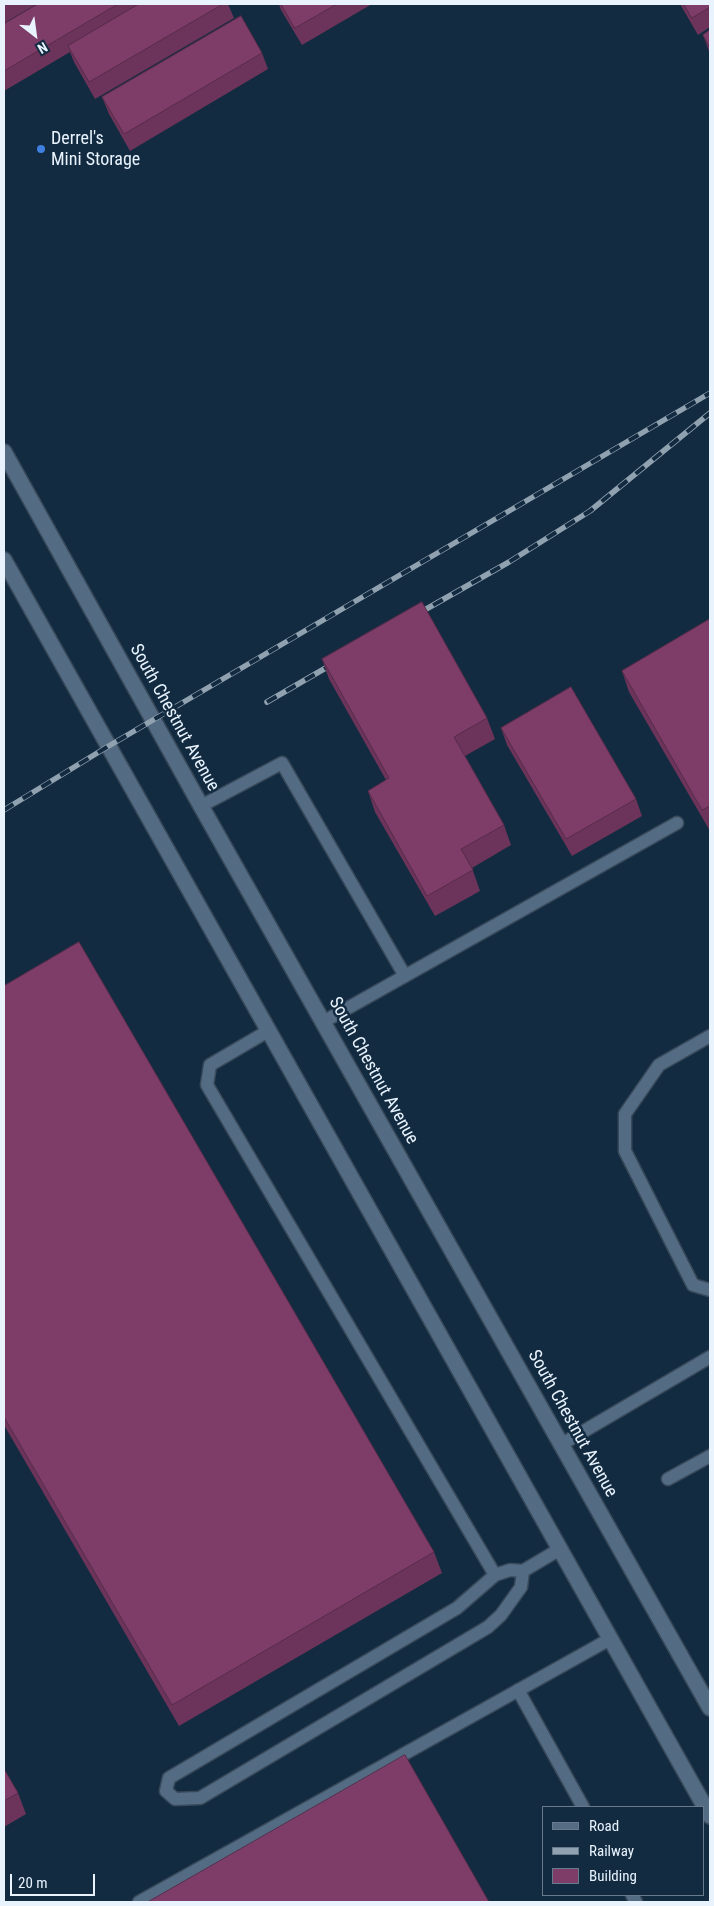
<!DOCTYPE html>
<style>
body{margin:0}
#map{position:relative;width:714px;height:1906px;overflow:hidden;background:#132b40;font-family:"Roboto Condensed",sans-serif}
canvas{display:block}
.frame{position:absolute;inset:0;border:5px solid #e8f3fe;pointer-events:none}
.legend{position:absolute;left:542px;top:1806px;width:162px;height:90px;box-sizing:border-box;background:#132b40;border:1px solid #687b8c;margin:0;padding:6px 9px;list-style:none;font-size:15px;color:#e8f3fe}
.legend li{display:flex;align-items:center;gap:10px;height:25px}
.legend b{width:25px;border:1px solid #687b8c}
.north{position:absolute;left:10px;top:10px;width:50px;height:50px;-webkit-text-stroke:4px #132b40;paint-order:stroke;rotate:150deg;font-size:14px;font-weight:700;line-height:20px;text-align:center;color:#e8f3fe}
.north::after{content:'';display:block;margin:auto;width:18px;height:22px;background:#e8f3fe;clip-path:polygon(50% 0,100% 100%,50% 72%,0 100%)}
.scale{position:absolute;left:10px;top:1874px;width:85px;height:22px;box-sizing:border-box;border:2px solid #e8f3fe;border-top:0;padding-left:6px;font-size:15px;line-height:18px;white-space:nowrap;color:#e8f3fe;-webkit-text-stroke:4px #132b40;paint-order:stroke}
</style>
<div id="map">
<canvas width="714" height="1906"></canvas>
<div class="frame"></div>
<ul class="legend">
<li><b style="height:6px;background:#536c84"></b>Road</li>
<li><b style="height:6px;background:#90a1b0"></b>Railway</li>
<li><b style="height:14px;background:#7e3d69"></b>Building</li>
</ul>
<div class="north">N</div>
<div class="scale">20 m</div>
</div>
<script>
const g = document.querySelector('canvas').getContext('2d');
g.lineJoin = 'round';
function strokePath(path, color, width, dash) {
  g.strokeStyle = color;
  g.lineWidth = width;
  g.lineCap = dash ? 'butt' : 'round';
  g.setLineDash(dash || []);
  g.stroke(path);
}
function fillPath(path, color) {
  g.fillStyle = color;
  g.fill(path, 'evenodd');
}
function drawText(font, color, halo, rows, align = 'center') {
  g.font = font + ' "Roboto Condensed",sans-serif';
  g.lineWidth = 5;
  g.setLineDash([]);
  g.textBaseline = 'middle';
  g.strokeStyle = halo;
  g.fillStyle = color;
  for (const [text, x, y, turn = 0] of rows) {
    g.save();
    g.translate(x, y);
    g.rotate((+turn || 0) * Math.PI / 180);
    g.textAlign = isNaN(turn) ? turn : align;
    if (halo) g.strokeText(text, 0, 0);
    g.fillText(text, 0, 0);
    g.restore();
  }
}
const lane = new Path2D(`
 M201 806 282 763 405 976
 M323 1022 677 823
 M268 1031 210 1065 207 1085 495 1575
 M710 1036 659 1065 625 1114V1151L693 1285 710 1290
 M562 1444 710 1357
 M668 1479 710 1456
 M523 1571 521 1587 501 1615 488 1627 200 1798 175 1799 166 1791 169 1778 457 1608 495 1575 510 1570 523 1571 560 1549
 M518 1690 583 1807
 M632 1895 636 1902
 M139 1902 610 1639`);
const secondary = new Path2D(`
 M4 452 201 806 710 1708
 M4 560 710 1816`);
strokePath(lane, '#38495a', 15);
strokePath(secondary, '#38495a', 18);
strokePath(lane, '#536c84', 12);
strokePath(secondary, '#536c84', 15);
const rail = new Path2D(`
 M414 616 509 562 590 511 710 413
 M267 702 336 662
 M4 810 107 747 710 393`);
strokePath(rail, '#90a1b0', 5.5);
strokePath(rail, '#132b40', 4, [11]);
fillPath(new Path2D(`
 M4 4H37L4 23Z
 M38 4H228L234 18 95 99 74 62 70 52 4 91V24Z
 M279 4H372L302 45 281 10Z
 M680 4H710V27L698 35Z
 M710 30V54L703 35Z
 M262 53 268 69 130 151 109 114 102 97Z
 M710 619V831L629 692 622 671Z
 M322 659 487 718 495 739 465 756 504 825 511 845 472 868 480 891 435 916 375 812 368 791 386 780 329 679Z
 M501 728 636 799 642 816 572 856 507 745Z
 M4 986 434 1552 442 1573 179 1726 4 1425Z
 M4 1769 18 1793 26 1814 4 1827Z`), '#6c345a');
const building = new Path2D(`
 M38 4H118L4 71V24Z
 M139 4H223L89 82 68 46Z
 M281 4H337L295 28Z
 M684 4H710V7L692 18Z
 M241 16 262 53 124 134 102 97Z
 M710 30V48L703 35Z
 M422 602 487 718 454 737 504 825 461 849 473 870 427 896 368 791 389 778 322 659Z
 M710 619V806L702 810 622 671Z
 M571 687 636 799 566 839 501 728Z
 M79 942 434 1552 172 1705 4 1417V986Z
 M405 1755 489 1902H148Z
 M4 1769 18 1793 4 1801Z`);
fillPath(building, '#7e3d69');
strokePath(building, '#582b4a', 1);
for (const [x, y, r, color] of [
 [41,149,5,"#3f7fe0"]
]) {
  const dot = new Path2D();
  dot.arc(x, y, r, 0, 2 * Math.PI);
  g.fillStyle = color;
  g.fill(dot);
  strokePath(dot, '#132b40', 2);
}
drawText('18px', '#e8f3fe', '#132b40', [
 ["Derrel's",51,139],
 ["Mini Storage",51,160]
], 'left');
drawText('18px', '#e8f3fe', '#132b40', [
 ["South Chestnut Avenue",174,718,61],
 ["South Chestnut Avenue",373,1071,61],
 ["South Chestnut Avenue",572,1424,61]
]);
</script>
